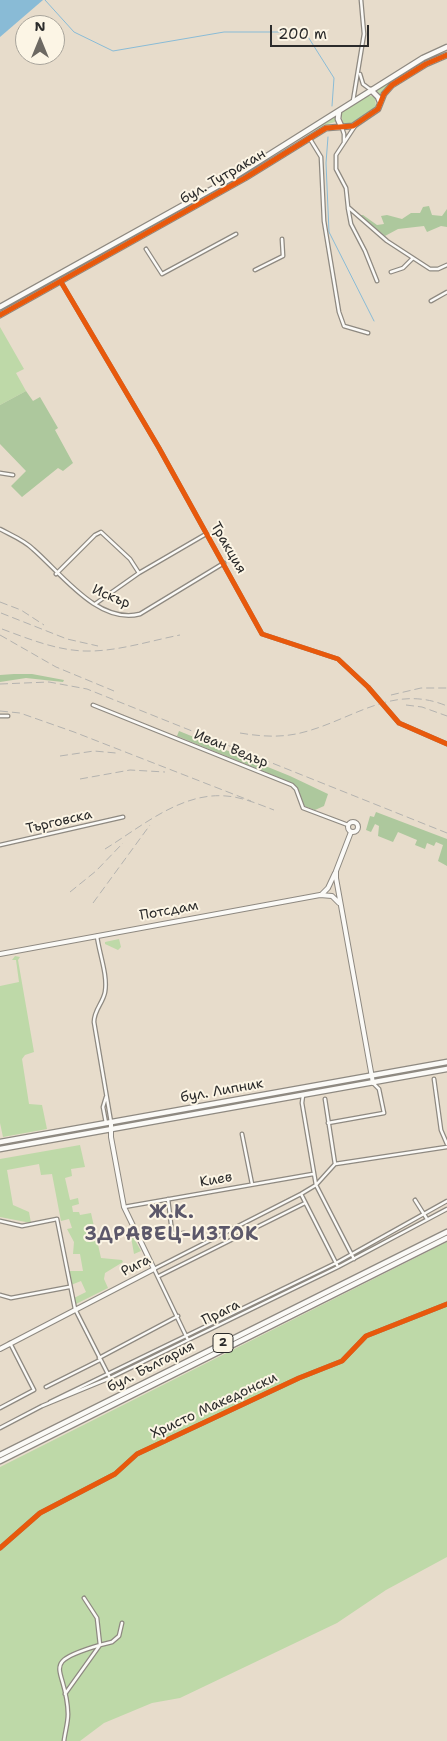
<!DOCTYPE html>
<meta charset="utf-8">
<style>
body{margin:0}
#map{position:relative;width:447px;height:1741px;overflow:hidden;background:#e7dccb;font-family:"Shantell Sans",sans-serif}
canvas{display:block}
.north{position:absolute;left:15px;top:15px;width:50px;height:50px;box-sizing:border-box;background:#fcf5e5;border:1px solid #a8a49b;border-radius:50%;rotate:0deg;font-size:14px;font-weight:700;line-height:20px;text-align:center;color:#2b2b2b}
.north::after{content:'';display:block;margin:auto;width:18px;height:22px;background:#6d6963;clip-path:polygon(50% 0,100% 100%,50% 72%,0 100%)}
.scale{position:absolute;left:270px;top:25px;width:99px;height:22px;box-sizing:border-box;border:2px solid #2b2b2b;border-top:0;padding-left:6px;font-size:15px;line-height:18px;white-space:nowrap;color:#2b2b2b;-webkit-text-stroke:4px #fcf5e5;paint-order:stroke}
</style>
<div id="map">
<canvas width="447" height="1741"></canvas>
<div class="north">N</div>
<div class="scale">200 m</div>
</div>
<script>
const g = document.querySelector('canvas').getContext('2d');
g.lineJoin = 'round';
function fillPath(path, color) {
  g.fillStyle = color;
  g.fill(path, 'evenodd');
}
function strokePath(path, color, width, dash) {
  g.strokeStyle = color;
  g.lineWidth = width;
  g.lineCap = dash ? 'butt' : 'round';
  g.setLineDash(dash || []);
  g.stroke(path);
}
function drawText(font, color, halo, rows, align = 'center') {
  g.font = font + ' "Shantell Sans",sans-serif';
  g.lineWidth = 4;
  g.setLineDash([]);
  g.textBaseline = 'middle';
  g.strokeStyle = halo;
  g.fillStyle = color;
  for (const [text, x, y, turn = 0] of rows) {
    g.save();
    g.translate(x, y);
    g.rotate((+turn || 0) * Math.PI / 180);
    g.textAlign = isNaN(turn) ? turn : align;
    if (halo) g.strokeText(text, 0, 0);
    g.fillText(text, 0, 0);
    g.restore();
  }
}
fillPath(new Path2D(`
 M427 58H429L391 83 380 94 376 90Z
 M367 95 375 97 376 107 351 124 343 123 341 113Z
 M332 117H335V122L324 125 163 219Z
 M0 327 24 369 16 373 26 391 0 405Z
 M119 939 121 947 118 950 105 944V942Z
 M15 956 20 957 18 960 34 1052 25 1055 22 1059 29 1104 42 1105 47 1129 3 1137 0 1123V986L19 982 16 960H12Z
 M80 1145 85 1167 71 1169 72 1176 65 1178 70 1200 78 1198 79 1204 72 1206 73 1212H79L80 1215 91 1213 101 1258 122 1260 123 1262 105 1273 104 1279 108 1288 76 1304 74 1298 86 1292 81 1281 71 1285 69 1271H83L80 1254H73L74 1242 67 1229 72 1228 69 1219 61 1221 52 1174 41 1175 39 1164 7 1170 13 1205 29 1212 31 1223 0 1217V1159Z
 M130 1231 141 1251 134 1254Z
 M447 1242V1557L386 1590 337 1623 180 1698 152 1703 104 1723 80 1741H0V1467Z`), '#bed9a8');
fillPath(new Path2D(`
 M429 206 432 215 442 216 447 209V227L441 226 427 232 424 226 398 229 385 236 360 215H363L377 225 384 224 381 216 387 215 402 219 411 213H420L423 207Z
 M26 391 33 401 40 397 58 428 55 430 73 463 63 471 58 468 22 497 11 486 26 471 0 444V405Z
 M14 674H32L64 680 63 682 26 678 0 682V675Z
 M179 731 290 776 328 794 324 806 315 810 304 806 297 788 292 783 177 736Z
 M376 812 447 839V866L438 861 443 845 436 842 434 846 427 843 425 849 415 845 417 840 398 832 393 842 378 836 379 826 375 824 371 832 366 830 370 816 374 817Z`), '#adc89d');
fillPath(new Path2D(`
 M0 0H43L0 37Z`), '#89bbd6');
strokePath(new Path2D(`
 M45 0 74 32 113 51 224 32H305L334 78 332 106
 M328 137 326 163 329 232 374 321`), '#89bbd6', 1);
const minor = new Path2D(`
 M360 74 363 84 371 90
 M353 101 364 34 361 0
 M355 126 336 155V169L346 188 348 207 387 241 430 269H438L447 265
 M342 128 344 134V142
 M310 139 321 157 324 221 339 312 344 326 368 333
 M348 208 351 224 365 251 377 281
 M146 249 162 274 236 234
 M255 270 283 256 282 239
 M391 272 403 268 413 258
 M61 282 159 448 262 634 338 659 368 687 399 723 447 744
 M431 301 447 292
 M0 473 13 475
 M0 529C11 535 24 540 33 549 61 573 98 625 140 614L224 563
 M56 574 95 535 101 532 130 559 139 573
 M95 604 139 573 206 534
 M93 705 292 785 296 789 303 808 348 825
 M0 716H8
 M0 845 123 817
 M97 936C99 953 108 975 105 992 103 1003 94 1010 94 1022L111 1122
 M434 1079 441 1130 447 1144
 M303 1095 302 1103 316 1185 354 1259
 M325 1099 335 1164
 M106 1123 103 1107 106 1097
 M328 1123 384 1113 379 1089 373 1083
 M242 1134 252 1184
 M301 1194 338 1267
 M168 1199 172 1232 176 1234 184 1233
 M415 1200 427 1219
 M124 1207 313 1174
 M0 1221 22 1226 57 1219 75 1309 110 1378
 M159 1276 305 1203
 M0 1295 11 1298 69 1287
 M188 1340 154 1269 301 1194 316 1185 335 1164 447 1147
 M99 1358 178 1316
 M46 1387 100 1360
 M50 1402 336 1263 447 1201
 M0 1408 34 1390 10 1343
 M0 1428 42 1406 110 1378 338 1267 447 1209
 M0 1548 40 1513 115 1474 137 1454 299 1378 342 1361 366 1336 447 1304
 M65 1694 100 1645 112 1642 119 1636 122 1623
 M64 1741C65 1732 68 1723 68 1714 67 1666 36 1664 100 1645L97 1618 84 1598`);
const tertiary = new Path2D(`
 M348 827a5 5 0 1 1 10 0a5 5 0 1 1-10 0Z
 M351 832 336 871V878L373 1083
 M322 894 328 888 335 873
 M0 954 320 895 332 896 339 903
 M0 1349 154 1269 124 1207 111 1137V1123`);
const primary = new Path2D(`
 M371 90 378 97 380 102
 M339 111 338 119 341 126
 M0 307 232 178 423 58 447 47
 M0 315 245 178 326 128 353 126 378 109 384 94 392 85 426 64 447 55
 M0 1142 447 1062
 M0 1149 447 1069`);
const trunk = new Path2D(`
 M0 1455 447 1232
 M0 1461 447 1238`);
strokePath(minor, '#8e8981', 5);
strokePath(tertiary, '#8e8981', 6);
strokePath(primary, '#8e8981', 7);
strokePath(trunk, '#8e8981', 7);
strokePath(minor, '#fbfaf7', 2.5);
strokePath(tertiary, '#fbfaf7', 4);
strokePath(primary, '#fbfaf7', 4.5);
strokePath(trunk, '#fbfaf7', 4.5);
strokePath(new Path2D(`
 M0 602 21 610 44 625
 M1 613 67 639 98 646
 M2 629C29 639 56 650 84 651 116 652 149 641 180 635
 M0 635 56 667 114 691
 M0 684 49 682 87 689 447 833
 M391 695 421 688H447
 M406 705 422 707 447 716
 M0 711 20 713 74 732 251 801
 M240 733C264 737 285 738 308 731 356 717 395 684 447 706
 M60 756 94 751 116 753
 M80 779 130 770 165 772
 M105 849C141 827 181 792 226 796 242 797 258 804 274 810
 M70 892 96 871 123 843
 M93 903 150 825`), '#b3b2af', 1, [8, 4]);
strokePath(new Path2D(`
 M61 282 159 448 262 634 338 659 368 687 399 723 447 744
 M0 315 245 178 326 128 353 126 378 109 384 94 392 85 426 64 447 55
 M0 1548 40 1513 115 1474 137 1454 299 1378 342 1361 366 1336 447 1304`), '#e8590c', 5);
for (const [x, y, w] of [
 [223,1343,20]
]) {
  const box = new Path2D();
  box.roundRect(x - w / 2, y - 9.5, w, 19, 4);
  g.fillStyle = '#fcf5e5';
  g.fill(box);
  strokePath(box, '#2b2b2b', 1);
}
drawText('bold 12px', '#2b2b2b', null, [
 ["2",223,1343]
]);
drawText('14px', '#2b2b2b', '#fcf5e5', [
 ["бул. Тутракан",223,177,-30],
 ["Тракция",228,548,60],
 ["Искър",111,597,23],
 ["Иван Ведър",231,749,22],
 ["Търговска",59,822,-13],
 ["Потсдам",169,911,-10],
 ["бул. Липник",222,1091,-10],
 ["Киев",216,1180,-10],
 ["Рига",136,1266,-27],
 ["Прага",221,1313,-26],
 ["бул. България",151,1367,-27],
 ["Христо Македонски",214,1406,-25]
]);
g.letterSpacing = '1px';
drawText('bold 19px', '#5c586a', '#fcf5e5', [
 ["Ж.К.",172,1213],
 ["ЗДРАВЕЦ-ИЗТОК",172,1235]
]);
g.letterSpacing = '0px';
</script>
